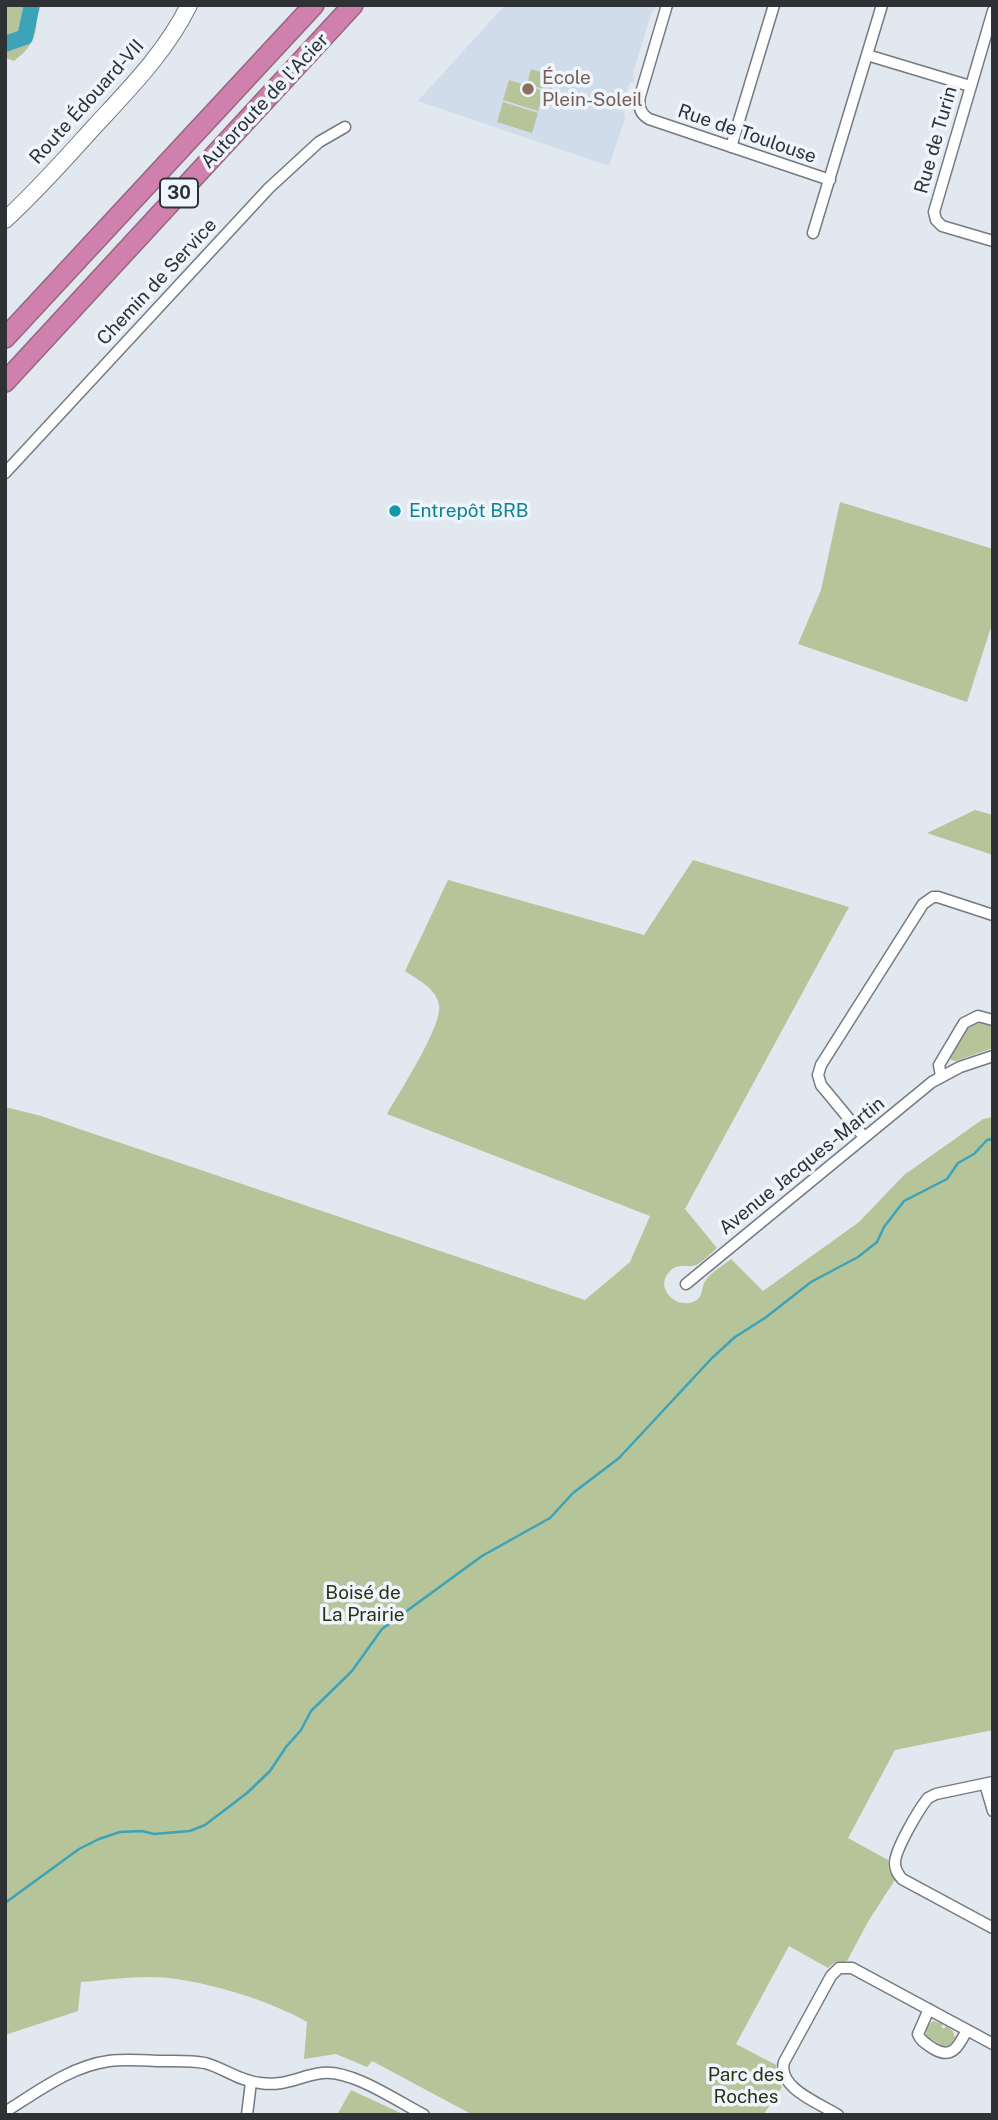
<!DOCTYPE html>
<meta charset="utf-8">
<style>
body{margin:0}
#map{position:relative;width:998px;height:2120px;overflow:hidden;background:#e1e8ef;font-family:"Public Sans",sans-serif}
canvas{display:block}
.frame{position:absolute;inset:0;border:7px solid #2f3235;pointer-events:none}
</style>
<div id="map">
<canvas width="998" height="2120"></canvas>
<div class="frame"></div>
</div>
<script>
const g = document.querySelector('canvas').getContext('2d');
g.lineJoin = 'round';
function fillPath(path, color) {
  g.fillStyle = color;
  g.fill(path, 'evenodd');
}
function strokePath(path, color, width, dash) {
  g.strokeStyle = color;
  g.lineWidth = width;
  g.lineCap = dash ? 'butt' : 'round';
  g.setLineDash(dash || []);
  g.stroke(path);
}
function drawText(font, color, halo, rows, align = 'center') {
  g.font = font + ' "Public Sans",sans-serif';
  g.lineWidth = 7;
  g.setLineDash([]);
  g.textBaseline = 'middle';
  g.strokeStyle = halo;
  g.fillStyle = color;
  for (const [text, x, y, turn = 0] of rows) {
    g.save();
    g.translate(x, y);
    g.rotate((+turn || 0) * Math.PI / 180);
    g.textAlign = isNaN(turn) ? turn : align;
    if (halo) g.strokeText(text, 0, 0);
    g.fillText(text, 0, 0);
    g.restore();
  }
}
fillPath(new Path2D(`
 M505 5H658L651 14 633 73 634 83 630 82 626 95 623 109 625 119 609 166 418 101Z`), '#d1dcea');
fillPath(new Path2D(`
 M5 5H37C37 32 37 43 14 61L5 58Z
 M531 69 555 76 551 91 527 84Z
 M509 80 544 91 538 111 503 100Z
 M503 102 538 113 532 133 497 122Z
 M840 502 993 549V621L967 702 798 644 821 590Z
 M975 810 993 815V855L927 833Z
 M693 860 849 907 685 1209 717 1248C711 1253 703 1262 696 1265 687 1268 678 1263 670 1271 654 1286 674 1309 693 1302 705 1297 700 1288 706 1280 711 1272 724 1265 731 1259L763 1291 859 1222 904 1175 983 1119 993 1117V1730L895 1750 848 1838 888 1860 889 1871 895 1880 893 1883 869 1920 847 1961 834 1963 828 1968 789 1946 736 2044 776 2065V2078L782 2087 763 2115H473L372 2061 367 2067 336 2054 304 2059 307 2022C270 2000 194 1977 151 1977 128 1977 104 1980 81 1982L78 2011 5 2035V1107L41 1116 585 1300 630 1262 650 1216 387 1114C399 1093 443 1025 439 1005 436 988 418 980 405 971L448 880 644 935Z
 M982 1023 993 1026V1048L956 1061 951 1060 950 1056C958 1043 965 1023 982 1023Z
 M933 2021 943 2024 941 2027 944 2029 946 2026 953 2031 955 2038 949 2046H943L926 2036 927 2026Z
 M351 2090 405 2115H337Z`), '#b6c49a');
strokePath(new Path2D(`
 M5 1903 79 1849 99 1839 120 1832 142 1831 154 1834 190 1831 205 1825 247 1793 270 1771 286 1747 301 1730 311 1711 352 1671 382 1629 482 1556 550 1518 573 1493 619 1458 712 1358 735 1337 765 1318 811 1282 858 1257 877 1242 884 1227 904 1201 947 1179 958 1163 974 1154 987 1140 993 1139`), '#3ca3b9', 2.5);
strokePath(new Path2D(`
 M5 44 25 37 32 5`), '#3ca3b9', 16);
const minor = new Path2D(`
 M667 5 640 96C638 106 640 114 649 119L830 180
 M993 11 934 212 936 220 942 226 993 241
 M867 55 970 86
 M731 147 774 5
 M813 233 882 5
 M5 473 269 188 319 142 345 127
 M941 1076 939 1065 964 1023 978 1016 993 1020
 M864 1137 821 1085 818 1075 821 1065 923 904 933 897H938L993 915
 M686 1284 932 1082 960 1067 993 1056
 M993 1782 936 1794 928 1798C919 1809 894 1851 895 1864 895 1870 898 1874 902 1879L993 1928
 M985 1784 993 1811
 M929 2009 918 2034C921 2042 927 2044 934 2049 953 2060 959 2045 967 2030
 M5 2112C37 2092 71 2066 109 2061 125 2059 141 2060 157 2061 173 2061 190 2060 205 2063 224 2068 239 2081 260 2083 285 2087 299 2076 322 2073 351 2069 397 2101 424 2115
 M247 2115 251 2082
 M838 2115C819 2103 777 2088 784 2062L831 1976 839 1968H852L993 2044`);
const secondary = new Path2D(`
 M5 220C37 191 65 159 94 127 129 89 166 52 189 5`);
const motorway = new Path2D(`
 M5 338 314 5
 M5 382 353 5`);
strokePath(minor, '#747a81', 13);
strokePath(secondary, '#747a81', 18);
strokePath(motorway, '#976582', 22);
strokePath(minor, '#fff', 10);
strokePath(secondary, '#fff', 16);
strokePath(motorway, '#cf80ac', 19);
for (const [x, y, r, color] of [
 [528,89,7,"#8d6e63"],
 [395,511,7,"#0f9aa8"]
]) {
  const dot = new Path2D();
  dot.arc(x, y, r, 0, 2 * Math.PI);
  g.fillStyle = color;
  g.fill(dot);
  strokePath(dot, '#eff5fd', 2.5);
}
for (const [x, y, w] of [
 [179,193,38]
]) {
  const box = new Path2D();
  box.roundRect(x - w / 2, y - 14.5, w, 29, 5);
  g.fillStyle = '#eff5fd';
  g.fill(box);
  strokePath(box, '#2f3235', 2);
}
drawText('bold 18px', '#2f3235', null, [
 ["30",179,193]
]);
drawText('19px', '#785e54', '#eff5fd', [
 ["École",542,78],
 ["Plein-Soleil",542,100]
], 'left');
drawText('19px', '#2f3235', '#eff5fd', [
 ["Autoroute de l'Acier",265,101,-47],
 ["Route Édouard-VII",87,102,-48],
 ["Rue de Toulouse",747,134,19],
 ["Rue de Turin",936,140,-74],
 ["Chemin de Service",157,282,-47],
 ["Avenue Jacques-Martin",802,1166,-39]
]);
drawText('19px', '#0d838f', '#eff5fd', [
 ["Entrepôt BRB",409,511]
], 'left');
drawText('19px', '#283112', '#eff5fd', [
 ["Boisé de",363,1593],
 ["La Prairie",363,1615],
 ["Parc des",746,2075],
 ["Roches",746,2097]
]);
</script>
